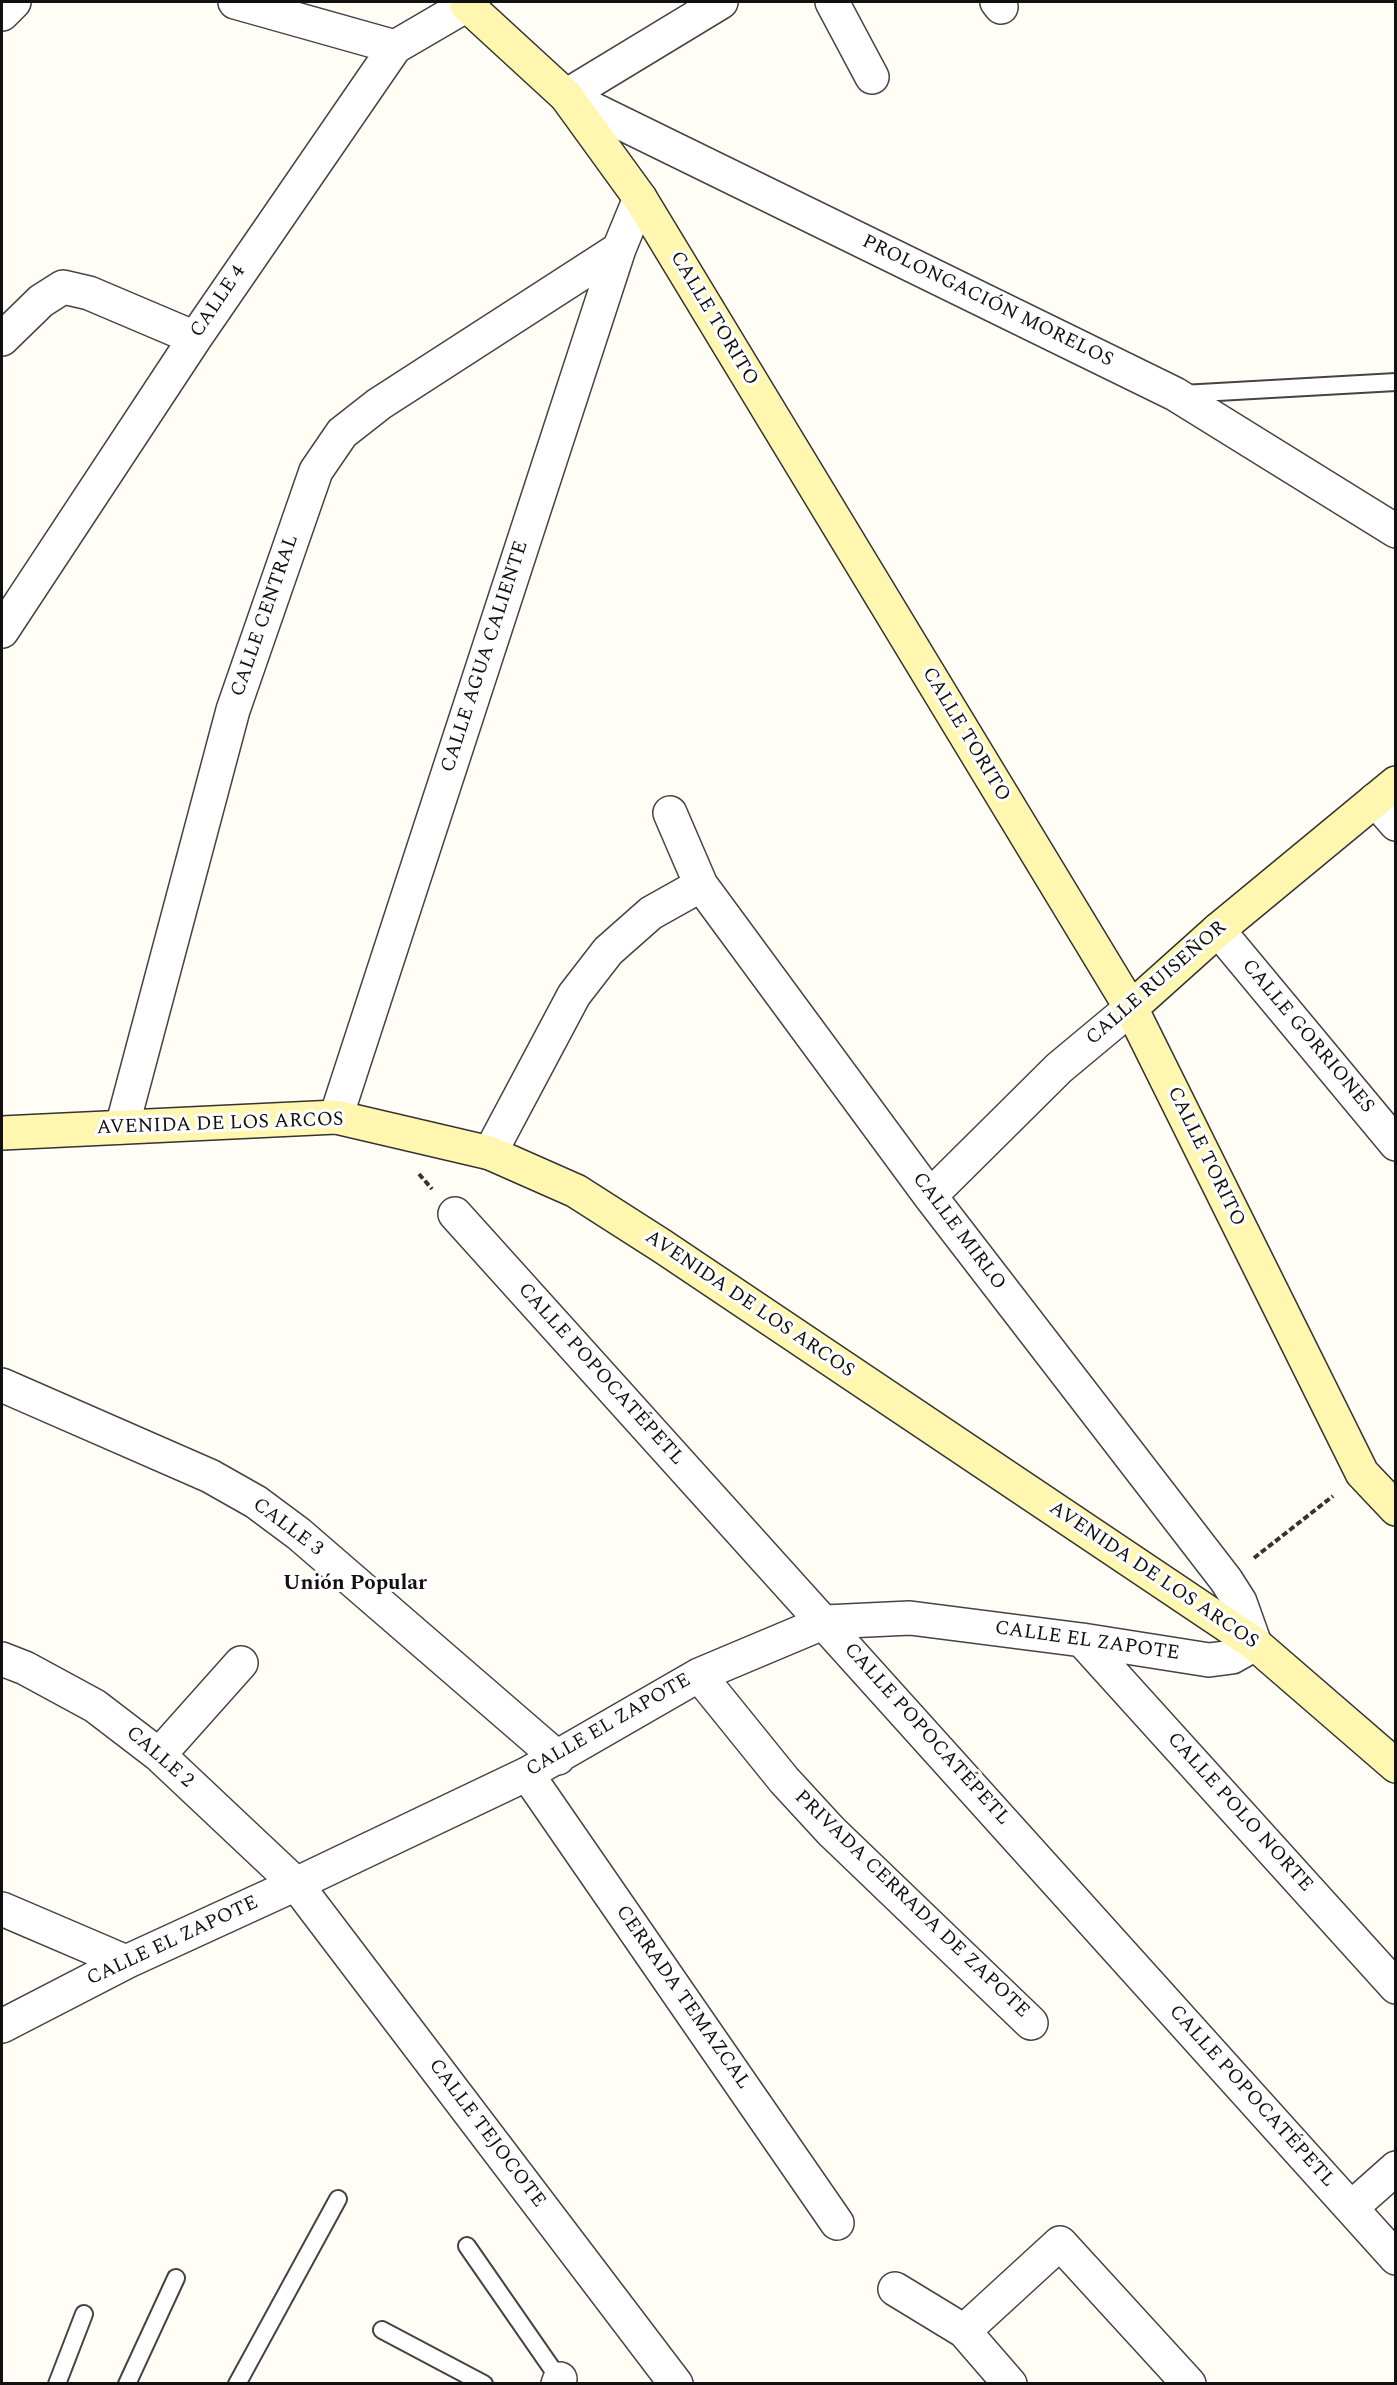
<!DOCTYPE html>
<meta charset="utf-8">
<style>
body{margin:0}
#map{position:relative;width:1397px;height:2385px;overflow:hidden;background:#fffdf5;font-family:Spectral,serif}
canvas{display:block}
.frame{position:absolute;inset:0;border:3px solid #111;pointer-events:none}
</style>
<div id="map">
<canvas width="1397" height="2385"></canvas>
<div class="frame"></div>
</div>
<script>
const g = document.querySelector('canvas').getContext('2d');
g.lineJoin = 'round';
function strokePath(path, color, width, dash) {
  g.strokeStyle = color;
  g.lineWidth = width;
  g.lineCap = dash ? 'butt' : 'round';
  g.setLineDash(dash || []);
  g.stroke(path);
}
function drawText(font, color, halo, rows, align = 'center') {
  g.font = font + ' Spectral,serif';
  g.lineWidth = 6;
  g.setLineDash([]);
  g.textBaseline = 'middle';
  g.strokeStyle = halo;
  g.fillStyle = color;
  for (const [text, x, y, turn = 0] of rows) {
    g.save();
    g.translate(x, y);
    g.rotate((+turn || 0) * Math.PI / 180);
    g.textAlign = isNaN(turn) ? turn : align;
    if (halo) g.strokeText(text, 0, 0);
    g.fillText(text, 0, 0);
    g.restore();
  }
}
const lane = new Path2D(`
 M1182 394 1396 382
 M467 2246 562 2383
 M382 2330 484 2384
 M57 2384 84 2314
 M127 2384 176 2278
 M237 2384 338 2199`);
const street = new Path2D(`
 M235 2 395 47
 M832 2 872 77
 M997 2 1001 7
 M2 14 14 2
 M566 96 1175 394 1396 531
 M566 96 721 2
 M2 339 41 301 63 287 89 293 195 338
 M2 631 195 338 395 47 467 5
 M1375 800 1396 824
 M1218 930 1396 1144
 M336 1117 619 249 640 198
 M122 1127 233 710 316 471 342 433 379 404 619 249
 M490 1153 574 995 608 951 651 913 701 885
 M930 1196 1059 1068 1131 1008
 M455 1214 1396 2258
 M2 1385 210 1476 256 1502 299 1534 558 1758
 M1082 1640 1396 1987
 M2 1659 25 1668 95 1706 159 1755 296 1884 676 2384
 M699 1675 784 1780 831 1831 1031 2023
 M159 1755 241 1663
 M527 1774 837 2223
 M2 1909 126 1962
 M2 2026 126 1962 296 1884 527 1774 699 1675 825 1622 910 1618 1082 1640 1209 1660 1232 1657 1255 1644 1240 1602 1226 1580 930 1196 701 885 670 813
 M1351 2208 1396 2168
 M895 2289 964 2331 1010 2384
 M964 2331 1060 2243 1189 2384
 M558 2384 560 2379`);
const secondary = new Path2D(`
 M467 2V5L566 96 640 198 1131 1008 1362 1473 1396 1509
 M1131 1008 1218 930 1396 783
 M2 1133 336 1117 490 1153 576 1191 662 1246 1255 1644 1396 1766`);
strokePath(lane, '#444', 20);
strokePath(street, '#444', 36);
strokePath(secondary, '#333', 36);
strokePath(new Path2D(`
 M419 1174 432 1189
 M1254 1558 1333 1496`), '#333', 4, [6, 3]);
strokePath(lane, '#fff', 16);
strokePath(street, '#fff', 33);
strokePath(secondary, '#fff6b0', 33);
drawText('20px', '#111', '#fff', [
 ["CALLE 4",219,302,-56],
 ["PROLONGACIÓN MORELOS",987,302,26],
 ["CALLE TORITO",713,319,59],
 ["CALLE CENTRAL",266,616,-71],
 ["CALLE AGUA CALIENTE",486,657,-72],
 ["CALLE TORITO",965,735,59],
 ["CALLE RUISEÑOR",1157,984,-41],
 ["CALLE GORRIONES",1307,1037,50],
 ["AVENIDA DE LOS ARCOS",220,1125,-2],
 ["CALLE TORITO",1205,1157,64],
 ["CALLE MIRLO",958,1232,53],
 ["AVENIDA DE LOS ARCOS",749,1305,34],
 ["CALLE POPOCATÉPETL",600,1375,48],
 ["CALLE 3",287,1528,37],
 ["AVENIDA DE LOS ARCOS",1153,1576,34],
 ["CALLE EL ZAPOTE",1087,1642,8],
 ["CALLE EL ZAPOTE",609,1726,-30],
 ["CALLE POPOCATÉPETL",926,1735,48],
 ["CALLE 2",159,1758,41],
 ["CALLE POLO NORTE",1239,1813,48],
 ["PRIVADA CERRADA DE ZAPOTE",911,1905,44],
 ["CALLE EL ZAPOTE",173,1942,-25],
 ["CERRADA TEMAZCAL",682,1998,55],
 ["CALLE POPOCATÉPETL",1251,2097,48],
 ["CALLE TEJOCOTE",486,2134,53]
]);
drawText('bold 21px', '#111', '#fff', [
 ["Unión Popular",355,1585]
]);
</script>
